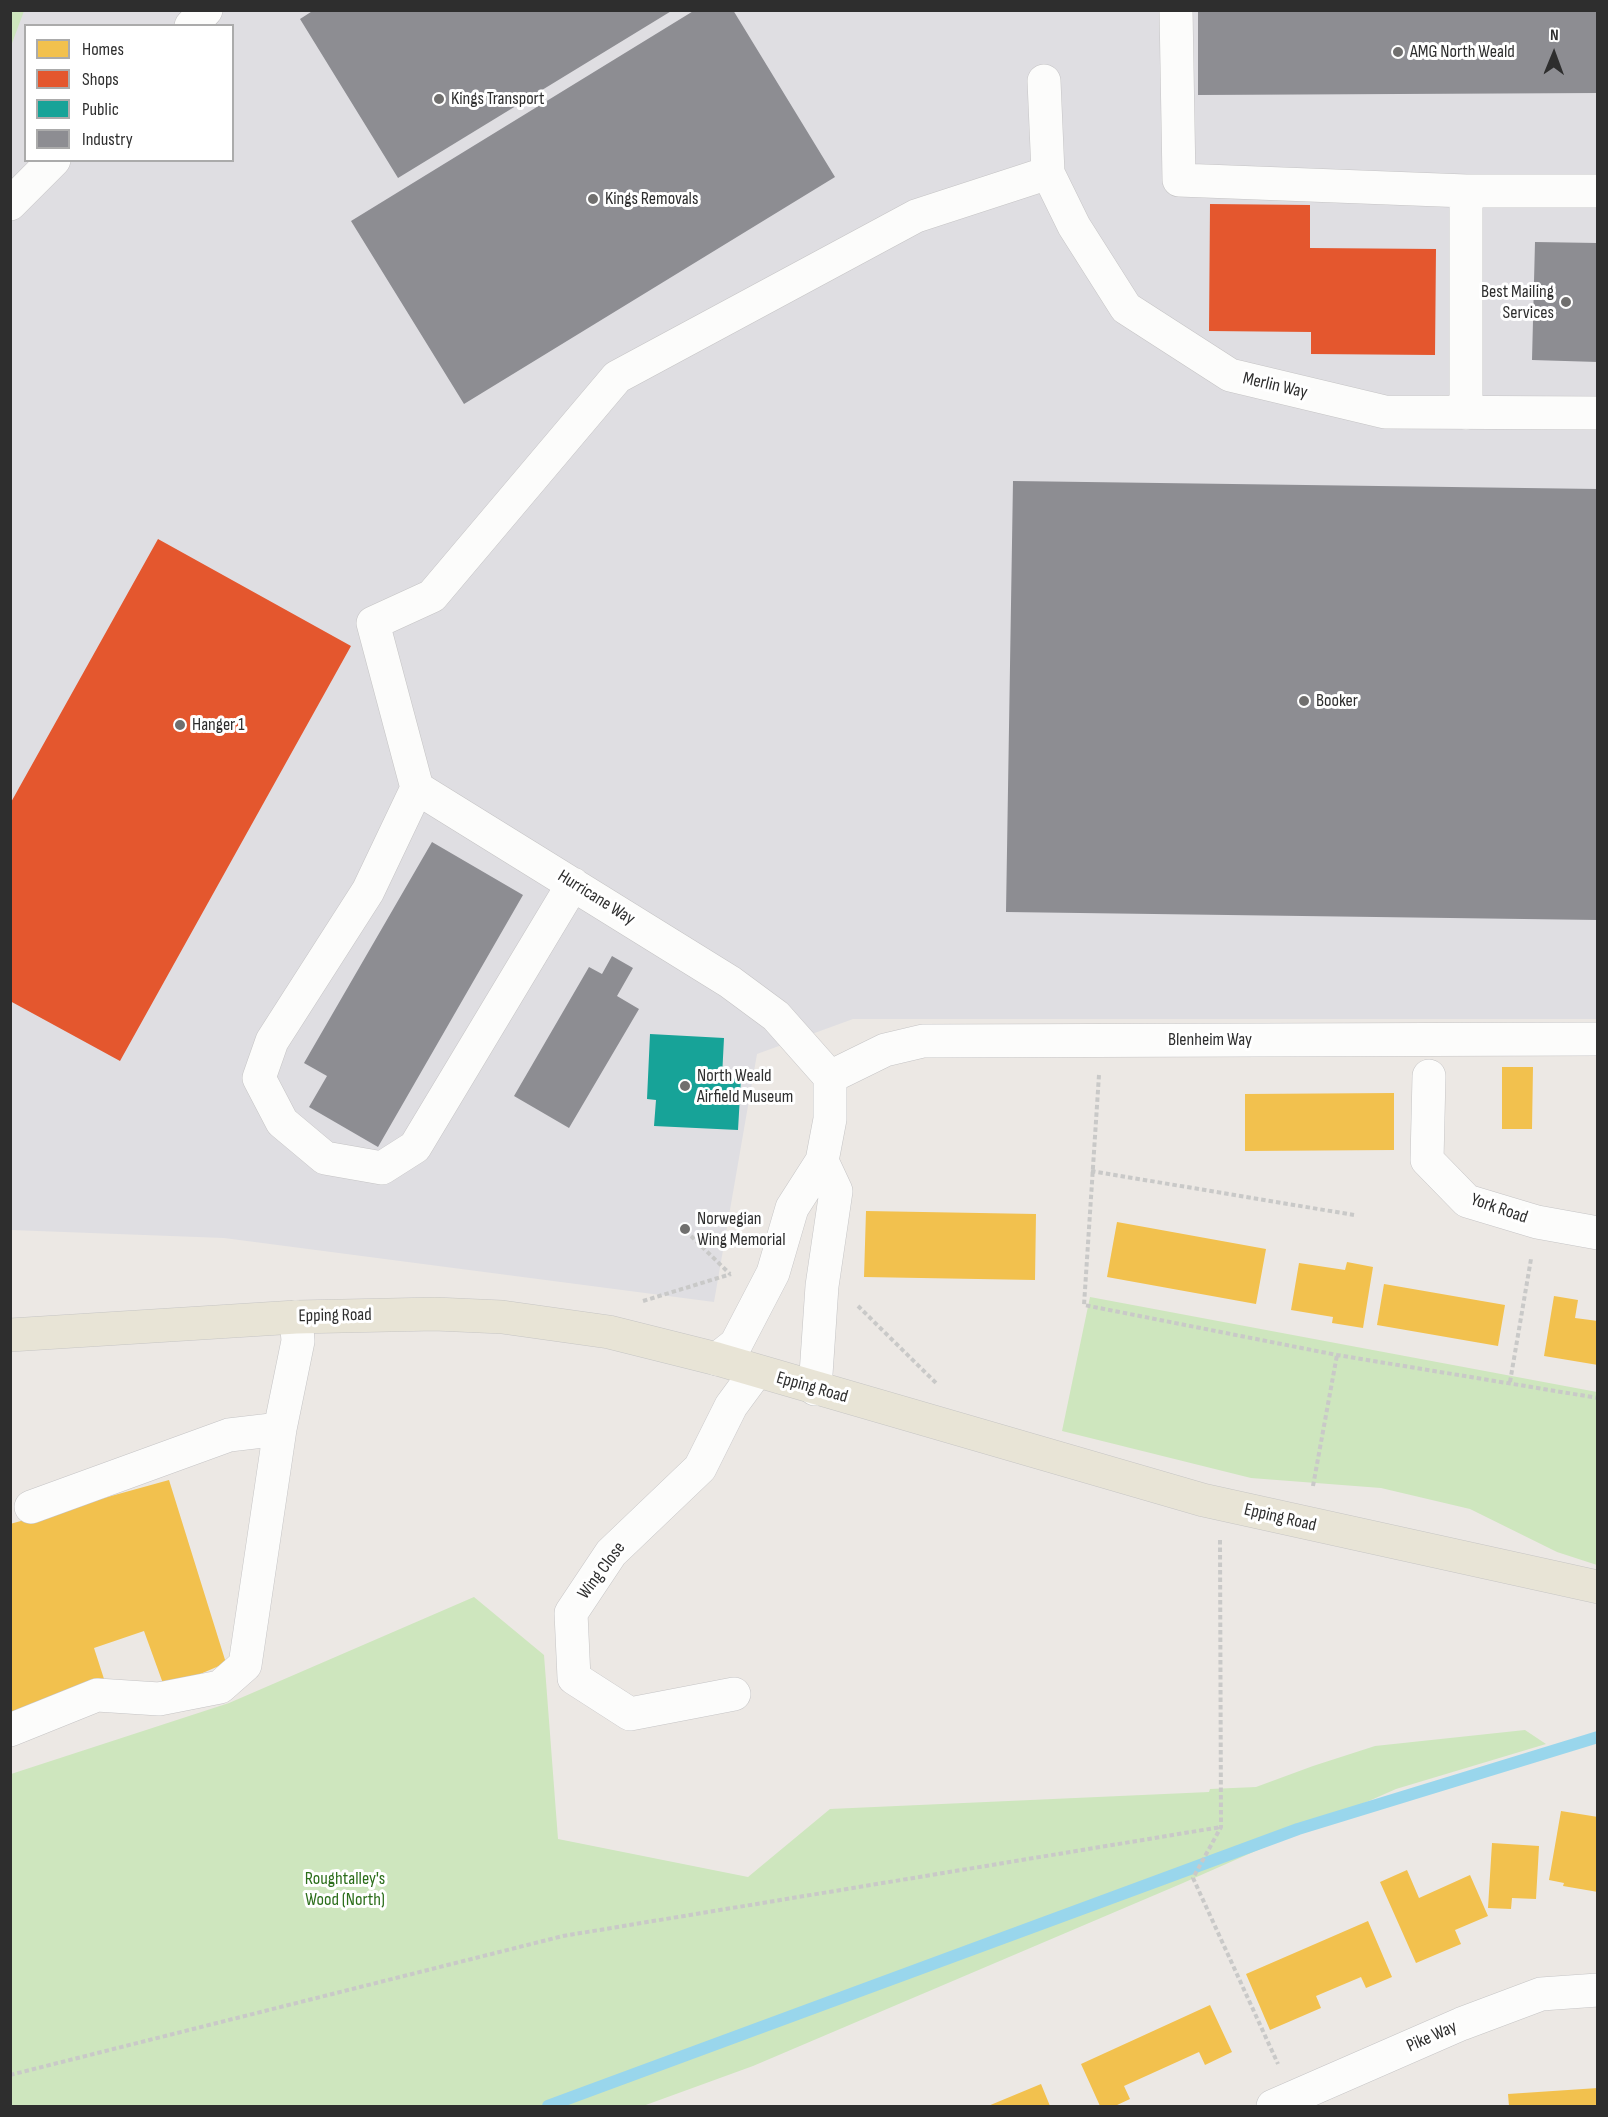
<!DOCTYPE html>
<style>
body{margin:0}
#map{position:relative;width:1608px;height:2117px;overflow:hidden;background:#ece8e4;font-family:"Sofia Sans Condensed",sans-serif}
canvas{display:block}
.frame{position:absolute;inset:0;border:12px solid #2e2e2e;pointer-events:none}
.legend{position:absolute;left:24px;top:24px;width:210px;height:138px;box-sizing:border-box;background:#fff;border:2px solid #ababab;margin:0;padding:8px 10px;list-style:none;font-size:18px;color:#2e2e2e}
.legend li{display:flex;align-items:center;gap:12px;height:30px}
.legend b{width:30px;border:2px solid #ababab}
.north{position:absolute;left:1524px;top:24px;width:60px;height:60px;-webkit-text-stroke:4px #fff;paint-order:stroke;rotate:1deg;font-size:16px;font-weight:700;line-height:24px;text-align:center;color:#2e2e2e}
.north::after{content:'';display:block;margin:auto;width:21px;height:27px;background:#2e2e2e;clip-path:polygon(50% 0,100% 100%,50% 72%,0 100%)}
</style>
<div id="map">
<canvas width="1608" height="2117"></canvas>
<div class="frame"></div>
<ul class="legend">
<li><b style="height:16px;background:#f2c14e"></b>Homes</li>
<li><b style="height:16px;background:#e4572e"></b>Shops</li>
<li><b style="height:16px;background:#17a398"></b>Public</li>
<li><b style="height:16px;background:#8d8d92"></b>Industry</li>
</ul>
<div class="north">N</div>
</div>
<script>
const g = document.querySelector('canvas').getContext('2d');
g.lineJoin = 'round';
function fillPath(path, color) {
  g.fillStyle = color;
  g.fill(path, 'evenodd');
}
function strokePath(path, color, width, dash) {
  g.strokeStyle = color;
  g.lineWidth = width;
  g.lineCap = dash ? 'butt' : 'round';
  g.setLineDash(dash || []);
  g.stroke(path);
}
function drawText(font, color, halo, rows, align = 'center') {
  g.font = font + ' "Sofia Sans Condensed",sans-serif';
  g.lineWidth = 6;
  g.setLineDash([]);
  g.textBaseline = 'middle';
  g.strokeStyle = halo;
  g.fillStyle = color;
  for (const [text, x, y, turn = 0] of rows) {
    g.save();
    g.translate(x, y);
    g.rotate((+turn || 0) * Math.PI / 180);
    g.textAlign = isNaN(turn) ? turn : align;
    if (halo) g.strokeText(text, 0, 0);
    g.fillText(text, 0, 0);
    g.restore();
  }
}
fillPath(new Path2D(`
 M11 11H1597V1019H853L757 1054 714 1302 224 1238 11 1230ZM26 26H232V160H26Z`), '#dfdee2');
fillPath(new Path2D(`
 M11 10 24 11 11 46 10 11Z
 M1090 1297 1597 1392V1565L1557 1552 1470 1509 1381 1488 1251 1478 1062 1431Z
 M474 1597 544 1655 558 1839 748 1877 830 1809 1209 1792 1210 1789 1256 1787 1313 1766 1375 1746 1525 1730 1546 1744 1396 1789 1183 1883 753 2066 643 2106H11V1774L229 1703Z`), '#cee6be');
fillPath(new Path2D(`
 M1502 1067H1533L1532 1129H1502Z
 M1394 1093V1150L1245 1151V1094Z
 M866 1211 1036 1214 1035 1280 864 1277Z
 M1117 1222 1266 1249 1256 1304 1107 1277Z
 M1347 1262 1373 1267 1363 1328 1332 1323 1333 1317 1291 1310 1299 1263 1345 1270Z
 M1384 1284 1505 1305 1498 1346 1377 1325Z
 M1554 1296 1578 1300 1575 1318 1598 1321V1365L1544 1356Z
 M169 1480 226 1663 165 1689 144 1631 94 1648 105 1682 10 1715V1524Z
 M1561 1811 1598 1817V1892L1563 1886 1564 1883 1549 1880Z
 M1492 1843 1539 1846 1536 1899 1512 1898 1511 1909 1488 1908Z
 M1407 1870 1419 1898 1470 1875 1488 1916 1455 1930 1461 1944 1416 1963 1380 1882Z
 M1368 1921 1392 1977 1366 1988 1361 1977 1316 1996 1321 2008 1270 2030 1246 1974Z
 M1210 2005 1232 2052 1205 2065 1199 2052 1124 2086 1130 2099 1115 2106H1100L1081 2064Z
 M1041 2084 1050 2106H988Z
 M1598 2088V2106H1509L1508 2094Z`), '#f2c14e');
fillPath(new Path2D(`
 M1210 204 1310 205V248L1436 249 1435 355 1311 354V332L1209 331Z
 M158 539 351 646 120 1061 10 1001V804Z`), '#e4572e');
fillPath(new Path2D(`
 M650 1034 724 1038 722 1077 741 1078 738 1130 654 1126 656 1100 647 1099Z`), '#17a398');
fillPath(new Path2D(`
 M314 10H673L398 178 300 19Z
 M695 10H733L835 177 464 404 351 221Z
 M1198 10H1598V93L1198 95Z
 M1535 242 1598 243V362L1532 360Z
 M1013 481 1598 489V920L1006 912Z
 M432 842 523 895 378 1147 309 1107 327 1076 304 1063Z
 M612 956 633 968 617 996 639 1009 569 1128 514 1096 589 967 602 974Z`), '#8d8d92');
strokePath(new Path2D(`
 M548 2106 1298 1829 1598 1737`), '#99d6ec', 12);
const minor = new Path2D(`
 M1176 10 1179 180 1466 191
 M191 26 206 10
 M1044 81 1048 173 1074 226 1126 308 1230 375 1385 412 1598 413
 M10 204 54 160
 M1466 413V191H1598
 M417 788 368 891 272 1041 259 1078 282 1122 325 1158 382 1168 415 1147 573 884
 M1429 1076 1427 1160 1467 1201 1537 1222 1598 1233
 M830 1077 885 1050 923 1041 1598 1039
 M717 1359 736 1344 773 1273 792 1208 822 1161 830 1119V1077L776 1016 730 982 417 788 373 623 432 596 617 377 916 216 1048 173
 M815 1389 822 1286 836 1191 822 1161
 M31 1507 229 1435 280 1429
 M734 1694 630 1714 574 1678 571 1613 611 1553 700 1468 731 1406 756 1372
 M10 1730 97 1695 159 1699 220 1687 245 1665 280 1429 298 1341 296 1317
 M1273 2106 1461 2024 1541 1994 1598 1990`);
const major = new Path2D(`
 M10 1335 296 1317 435 1314 502 1317 609 1332 717 1359 1203 1500 1598 1587`);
strokePath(minor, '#c5c4c5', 34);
strokePath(major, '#c6c5c4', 34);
strokePath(new Path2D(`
 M1099 1075 1084 1305 1337 1355 1598 1398
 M1091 1171 1354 1215
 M691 1236 730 1274
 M643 1301 731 1274
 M858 1306 936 1383
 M1510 1382 1531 1259
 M1313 1486 1337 1355
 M1220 1540 1221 1827 1193 1878 1278 2064
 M10 2075 563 1936 1221 1827`), '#c9c9c8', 4, [4.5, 3]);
strokePath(minor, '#fcfcfb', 33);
strokePath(major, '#e8e4d6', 33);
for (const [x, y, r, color] of [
 [1398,52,6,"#706f6e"],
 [439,99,6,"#706f6e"],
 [593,199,6,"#706f6e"],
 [1566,302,6,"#706f6e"],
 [1304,701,6,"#706f6e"],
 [180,725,6,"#706f6e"],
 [685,1086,6,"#706f6e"],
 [685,1229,6,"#706f6e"]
]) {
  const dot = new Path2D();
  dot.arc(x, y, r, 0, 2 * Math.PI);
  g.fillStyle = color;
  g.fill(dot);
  strokePath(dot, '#fff', 2);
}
drawText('18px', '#2e2e2e', '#fff', [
 ["AMG North Weald",1410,52],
 ["Kings Transport",451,99],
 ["Kings Removals",605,199],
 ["Best Mailing",1554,292,"right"],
 ["Services",1554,313,"right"],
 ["Booker",1316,701],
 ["Hanger 1",192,725],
 ["North Weald",697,1076],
 ["Airfield Museum",697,1097],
 ["Norwegian",697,1219],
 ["Wing Memorial",697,1240]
], 'left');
drawText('18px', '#2e2e2e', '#fff', [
 ["Merlin Way",1275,386,13],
 ["Hurricane Way",596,898,32],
 ["Blenheim Way",1210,1040],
 ["York Road",1499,1209,19],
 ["Epping Road",335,1316,-1],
 ["Epping Road",812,1388,16],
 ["Epping Road",1280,1518,13],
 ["Wing Close",602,1571,-53],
 ["Pike Way",1432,2037,-24]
]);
drawText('18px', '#2c6e1b', '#fff', [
 ["Roughtalley's",345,1879],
 ["Wood (North)",345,1900]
]);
</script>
